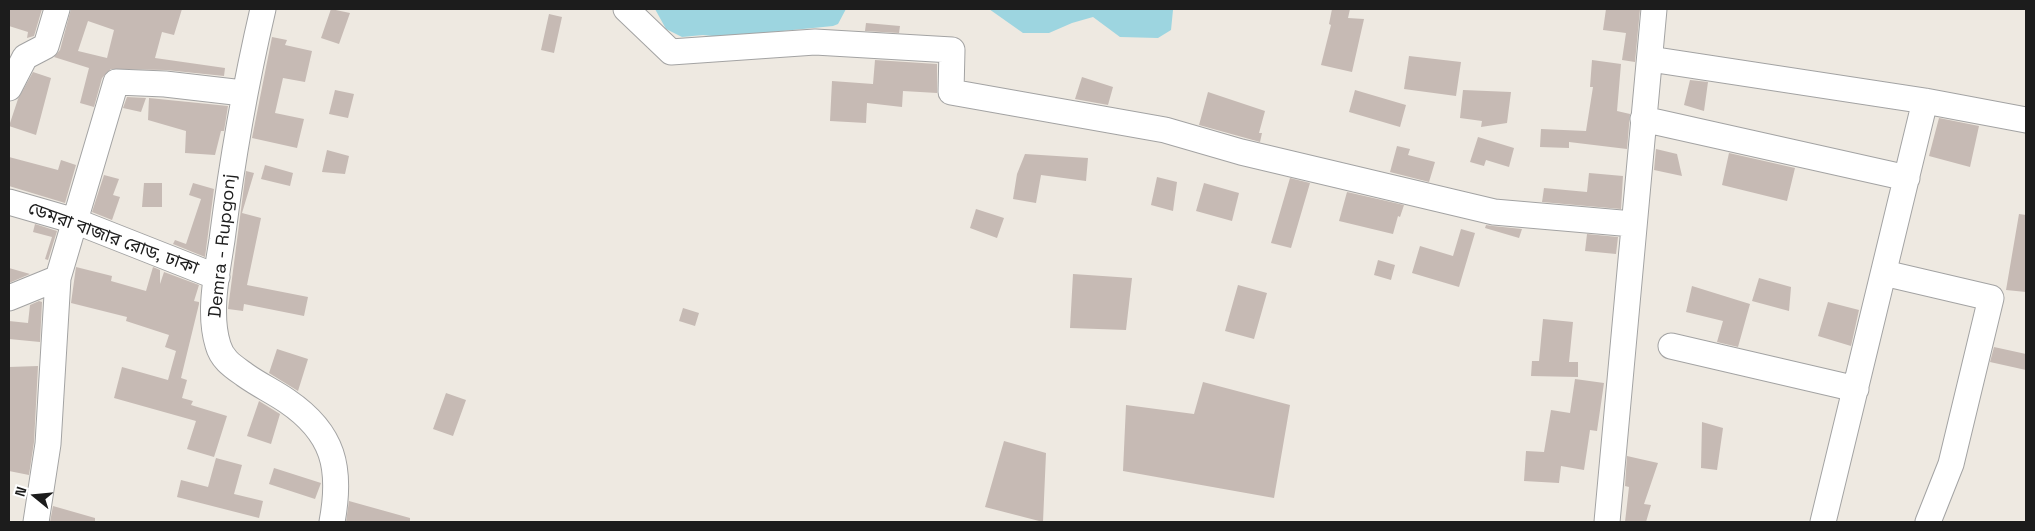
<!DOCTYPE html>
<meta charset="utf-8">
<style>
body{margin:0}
#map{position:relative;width:2035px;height:531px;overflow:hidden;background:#eee9e1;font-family:"Space Grotesk",sans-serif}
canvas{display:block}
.frame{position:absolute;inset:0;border:10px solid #1c1c1c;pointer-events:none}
.north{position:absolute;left:10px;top:471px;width:50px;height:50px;-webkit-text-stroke:4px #fff;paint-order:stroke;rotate:287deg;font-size:14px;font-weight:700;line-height:20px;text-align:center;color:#1c1c1c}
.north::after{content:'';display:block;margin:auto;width:18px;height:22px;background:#1c1c1c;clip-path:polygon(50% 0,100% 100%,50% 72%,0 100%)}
</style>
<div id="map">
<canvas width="2035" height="531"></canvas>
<div class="frame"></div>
<div class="north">N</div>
</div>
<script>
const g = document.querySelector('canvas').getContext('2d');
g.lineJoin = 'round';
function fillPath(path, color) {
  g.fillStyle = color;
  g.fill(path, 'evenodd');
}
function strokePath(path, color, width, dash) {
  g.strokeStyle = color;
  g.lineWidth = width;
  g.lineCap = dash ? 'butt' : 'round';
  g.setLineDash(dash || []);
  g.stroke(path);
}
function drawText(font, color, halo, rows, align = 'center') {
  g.font = font + ' "Space Grotesk","Noto Sans Bengali",sans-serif';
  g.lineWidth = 4;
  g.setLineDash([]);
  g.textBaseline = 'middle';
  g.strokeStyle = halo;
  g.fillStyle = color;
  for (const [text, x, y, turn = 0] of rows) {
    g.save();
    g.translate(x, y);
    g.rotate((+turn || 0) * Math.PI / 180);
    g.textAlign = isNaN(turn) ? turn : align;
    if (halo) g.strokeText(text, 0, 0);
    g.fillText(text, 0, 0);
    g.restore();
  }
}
fillPath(new Path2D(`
 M655 9H846L838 24 833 26 722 37 703 35 682 37 666 29Z
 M989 9H1173V10L1171 30 1158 38 1120 37 1093 17 1072 23 1049 33H1023Z`), '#9dd5e0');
fillPath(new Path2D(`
 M9 9H42L34 36 27 38 28 32 9 26Z
 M71 9H182L174 35 162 32 155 58 225 68 224 76 166 70 111 69 102 78 94 107 80 103 89 68 54 57 60 50ZM88 21 114 30 107 58 78 51Z
 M331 9 350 13 339 44 321 38Z
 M1332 9H1350L1348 18 1364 19 1352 72 1321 65 1331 25 1329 24Z
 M1606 9H1640L1635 62 1622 60 1626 33 1603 30Z
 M549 14 562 17 554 53 541 50Z
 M866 23 900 26 899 33 865 31Z
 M272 37 287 40 285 45 312 51 305 82 283 78 275 113 304 119 297 148 252 138Z
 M1409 56 1461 62 1456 96 1404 89Z
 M875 60 937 64V93L903 91 902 107 867 103 866 123 830 121 832 81 873 84Z
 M1592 60 1621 64 1617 111 1630 114 1627 149 1569 142V148L1540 147 1541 129 1586 131 1593 87H1590Z
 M33 72 51 78 36 135 9 126 18 99Z
 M1082 77 1113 87 1108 105 1075 99Z
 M1690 80 1708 82 1704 111 1684 105Z
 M335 90 354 94 348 118 329 114Z
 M1355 90 1406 105 1400 127 1349 112Z
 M1463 90 1511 92 1507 123 1481 127 1482 121 1460 118Z
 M1208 92 1265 111 1259 133H1262L1260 142 1199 125Z
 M127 97 146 98 141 112 123 108Z
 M149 98 228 106 224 131H221L215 155 185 153 186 131 148 120Z
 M1939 118 1979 126 1970 167 1929 156Z
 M1478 137 1514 148 1509 167 1486 160 1484 166 1470 162Z
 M1397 146 1410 149 1408 155 1435 162 1429 182 1390 172Z
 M1656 149 1677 154 1682 176 1654 170Z
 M327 150 349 156 345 174 322 172Z
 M1729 153 1795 168 1787 201 1722 185Z
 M1025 154 1088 158 1086 181 1041 175 1036 203 1013 199 1017 174Z
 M9 157 58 170 61 160 76 165 65 203 9 186Z
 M265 165 293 173 290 186 261 179Z
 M246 171 254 173 242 213 261 218 247 285 308 297 304 316 244 304 243 311 228 309Z
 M1589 173 1623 176 1621 209 1542 202 1544 188 1587 192Z
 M104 175 119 179 113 195 120 197 112 220 92 212Z
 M1157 177 1177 182 1173 211 1151 205Z
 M1290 178 1310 183 1291 248 1271 243Z
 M144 183H162V207H142Z
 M193 183 214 189 205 257 173 244 175 240 186 244 201 199 189 195Z
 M1204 183 1239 193 1232 221 1196 211Z
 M1347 192 1404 205 1400 217 1398 216 1393 234 1339 221Z
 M976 209 1004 218 997 238 970 228Z
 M2019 214 2026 215V292L2006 290Z
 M35 224 57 231 48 260 45 259 52 237 33 232Z
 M1486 225 1493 226 1522 229 1519 238 1485 228Z
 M1461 229 1475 233 1459 287 1412 273 1420 246 1453 256Z
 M1587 234 1618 237 1616 254 1585 251Z
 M1378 260 1395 265 1391 280 1374 275Z
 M76 267 112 276 111 281 146 291 153 267 160 270V284L164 272 199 285 194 301 199 302V304L181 378 187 380 182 398 193 401 191 405 227 416 214 457 187 449 196 421 114 398 122 367 168 380 176 351 165 347 169 335 126 321 127 317 71 303Z
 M9 268 30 274 9 283Z
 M1073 274 1132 278 1126 330 1070 328Z
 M1759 278 1791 287 1789 311 1752 301Z
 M1238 285 1267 293 1254 339 1225 331Z
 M1692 286 1750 304 1738 347 1717 342 1723 321 1686 312Z
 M39 301 42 302 40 342 9 339V321L28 323 30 305Z
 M1828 302 1859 310 1851 346 1818 336Z
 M683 308 699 313 695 326 679 321Z
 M1543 319 1573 322 1569 362H1578V377L1531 376 1532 361H1539Z
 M1994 347 2026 354V370L1990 362Z
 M277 349 308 359 298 391 269 373Z
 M38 366 34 442 29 475 9 471V367Z
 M1575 379 1604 383 1597 431 1590 430 1584 470 1561 466 1559 483 1524 481 1526 451 1544 452 1551 410 1570 413Z
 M1203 382 1290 405 1274 498 1123 471 1126 405 1194 414Z
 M446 393 466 400 453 436 433 429Z
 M259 401 280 414 271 444 247 436Z
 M1702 422 1723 428 1717 470 1701 468Z
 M1004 441 1046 453 1043 522 985 507Z
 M1627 456 1658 463 1644 504 1651 505 1646 522H1625L1629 487 1625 486Z
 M216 458 242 465 234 494 263 501 259 518 177 497 181 480 208 487Z
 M274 468 321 483 315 499 269 484Z
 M349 501 410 518V522H346Z
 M53 506 95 518V522H50Z`), '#c6bab4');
const minor = new Path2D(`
 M263 9C245 86 232 161 222 240 217 273 208 313 218 345 222 360 234 367 245 375 259 385 274 392 287 401 334 433 342 468 332 522
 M626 9 671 52 815 42 952 50 951 92 1165 130 1241 152 1494 212 1633 224
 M1650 59 1925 101 2026 120
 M9 88 25 57 46 46 57 9
 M1643 119 1907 178
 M9 202 75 221 217 277
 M1884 273 1991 298 1951 464 1928 522
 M9 298 58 278 116 82 165 84 243 93
 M1671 346 1856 389
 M36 522 48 444 58 278
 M1607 522 1654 9
 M1823 522 1925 101`);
strokePath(minor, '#a3a3a3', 27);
strokePath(minor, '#fff', 25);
drawText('18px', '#1c1c1c', '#fff', [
 ["ডেমরা বাজার রোড, ঢাকা",113,239,20],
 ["Demra - Rupgonj",223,246,-84]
]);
</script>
